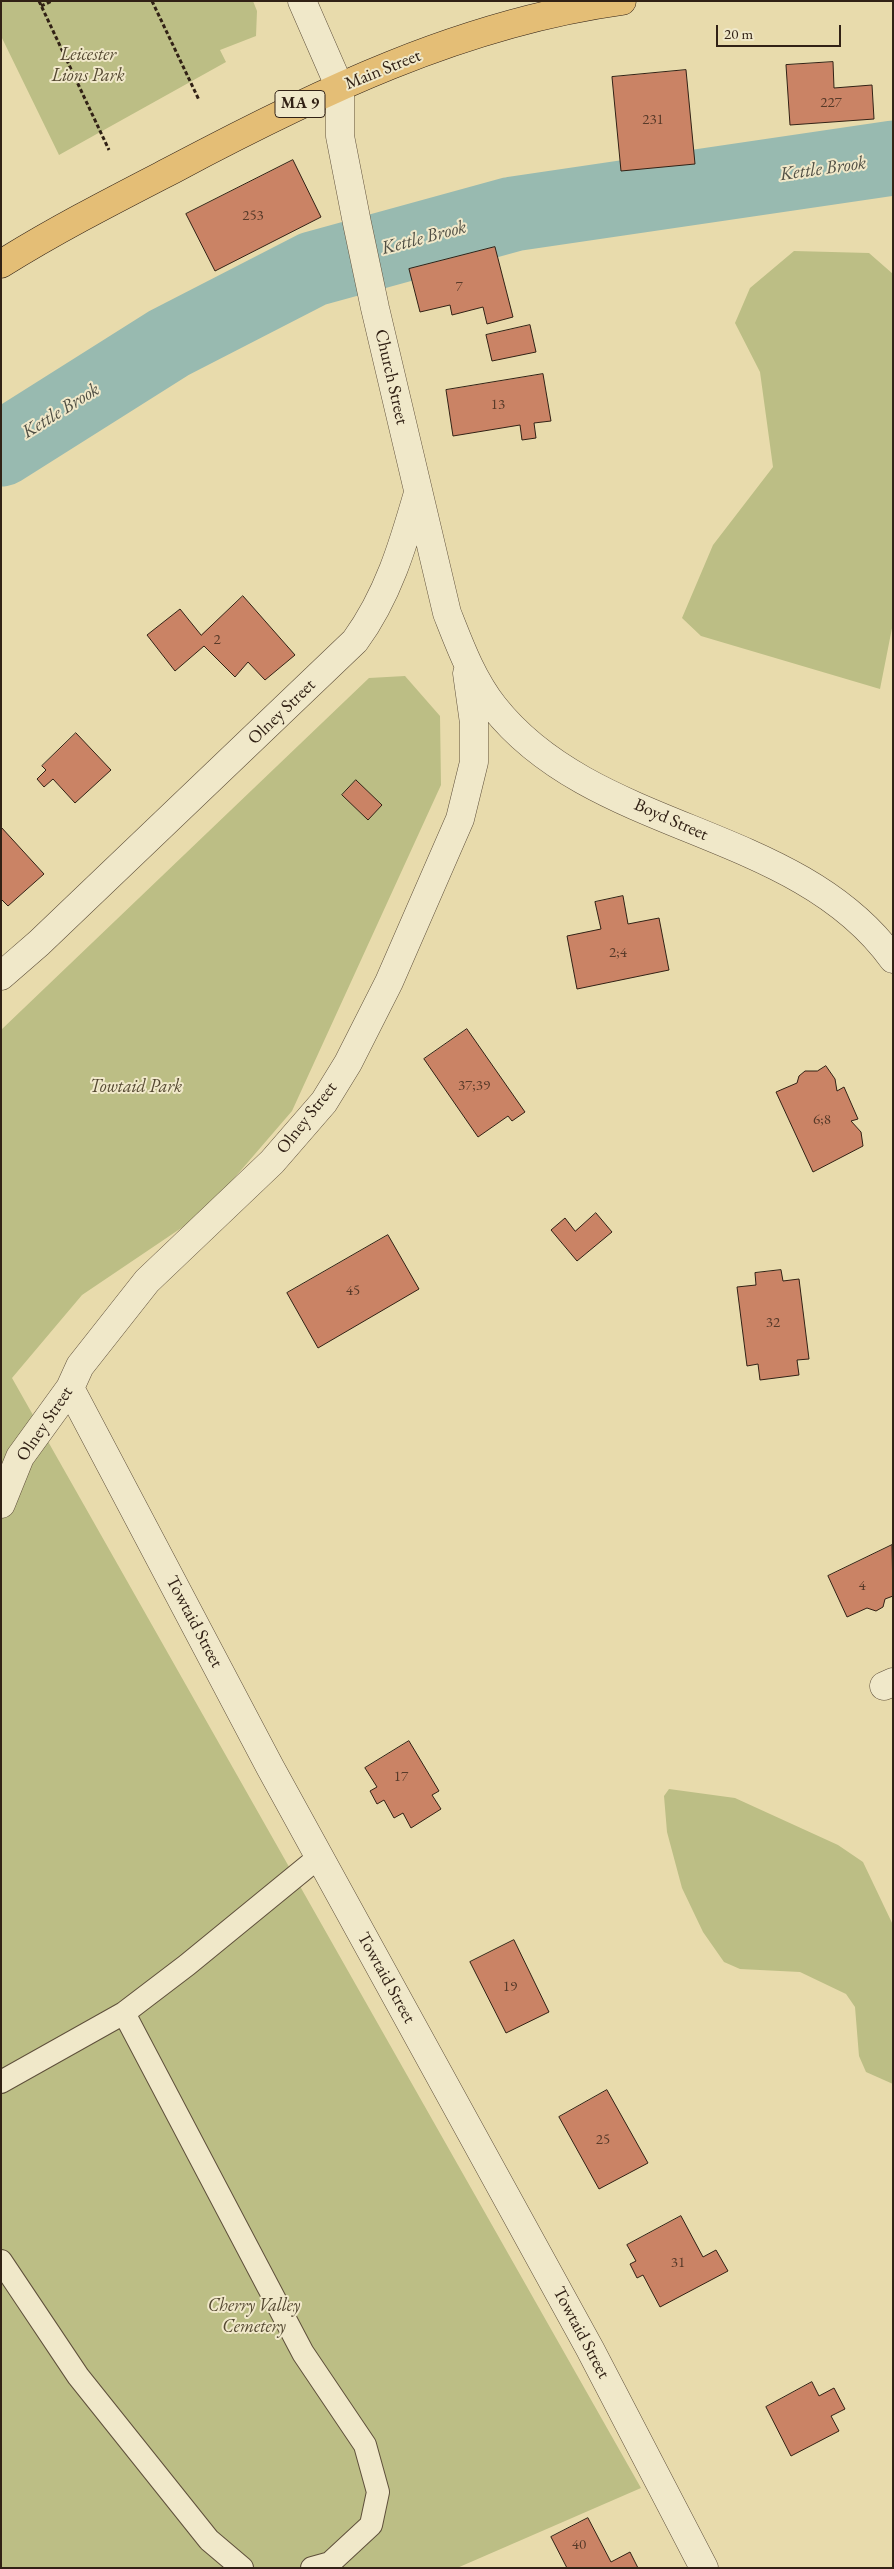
<!DOCTYPE html>
<style>
body{margin:0}
#map{position:relative;width:894px;height:2569px;overflow:hidden;background:#e8dbac;font-family:"EB Garamond",serif}
canvas{display:block}
.frame{position:absolute;inset:0;border:2px solid #312115;pointer-events:none}
.scale{position:absolute;left:716px;top:25px;width:125px;height:22px;box-sizing:border-box;border:2px solid #312115;border-top:0;padding-left:6px;font-size:15px;line-height:18px;white-space:nowrap;color:#312115;-webkit-text-stroke:4px #f0e8c9;paint-order:stroke}
</style>
<div id="map">
<canvas width="894" height="2569"></canvas>
<div class="frame"></div>
<div class="scale">20 m</div>
</div>
<script>
const g = document.querySelector('canvas').getContext('2d');
g.lineJoin = 'round';
function fillPath(path, color) {
  g.fillStyle = color;
  g.fill(path, 'evenodd');
}
function strokePath(path, color, width, dash) {
  g.strokeStyle = color;
  g.lineWidth = width;
  g.lineCap = dash ? 'butt' : 'round';
  g.setLineDash(dash || []);
  g.stroke(path);
}
function drawText(font, color, halo, rows, align = 'center') {
  g.font = font + ' "EB Garamond",serif';
  g.lineWidth = 4;
  g.setLineDash([]);
  g.textBaseline = 'middle';
  g.strokeStyle = halo;
  g.fillStyle = color;
  for (const [text, x, y, turn = 0] of rows) {
    g.save();
    g.translate(x, y);
    g.rotate((+turn || 0) * Math.PI / 180);
    g.textAlign = isNaN(turn) ? turn : align;
    if (halo) g.strokeText(text, 0, 0);
    g.fillText(text, 0, 0);
    g.restore();
  }
}
fillPath(new Path2D(`
 M1 1H253L257 11 256 36 220 50 226 62 59 155 1 36Z
 M794 251 869 253 893 274V623L880 689 701 636 682 618 713 545 773 467 760 372 735 323 750 288Z
 M405 676 440 716 441 785 292 1111 205 1212 82 1295 12 1378 641 2488 457 2568H1V1030L369 678Z
 M669 1789 735 1798 838 1845 863 1862 893 1925V2084L866 2072 859 2056 855 2007 846 1994 800 1972 740 1969 724 1962 703 1932 682 1888 667 1832 664 1796Z`), '#bcbe85');
strokePath(new Path2D(`
 M1 449 169 343 313 269 513 214 893 158`), '#98bab0', 75);
const building = new Path2D(`
 M833 62 834 88 872 85 874 119 790 125 786 65Z
 M686 70 695 164 621 171 612 77Z
 M293 160 321 217 215 271 186 214Z
 M495 247 513 317 487 324 483 307 452 315 450 305 420 312 409 269Z
 M530 325 536 352 492 361 486 335Z
 M543 374 551 421 534 423 536 438 522 440 520 425 453 436 446 390Z
 M243 596 295 655 265 680 248 662 235 677 204 646 175 671 147 635 180 609 201 635Z
 M76 733 111 770 75 803 53 779 44 787 37 779 46 770 42 766Z
 M356 780 382 805 368 820 342 795Z
 M1 827 44 874 8 906 1 899Z
 M623 896 628 924 659 918 669 970 577 989 567 936 601 929 595 902Z
 M467 1029 525 1112 512 1121 508 1116 478 1137 424 1059Z
 M826 1066 835 1079 837 1091 844 1087 858 1119 851 1121 861 1132 863 1146 813 1172 776 1092 797 1083 799 1076 805 1071H817Z
 M596 1213 612 1232 577 1261 551 1230 565 1218 575 1231Z
 M388 1235 419 1289 318 1348 287 1293Z
 M781 1270 783 1281 799 1279 809 1359 797 1360 799 1375 760 1380 758 1364 747 1366 737 1287 756 1285 755 1273Z
 M892 1545 893 1596 885 1599 883 1607 876 1611 867 1608 847 1617 828 1576Z
 M409 1741 439 1791 432 1795 441 1809 411 1828 403 1813 394 1818 384 1800 377 1804 370 1791 377 1787 365 1768Z
 M514 1940 549 2012 506 2033 470 1962Z
 M607 2090 648 2163 599 2189 559 2117Z
 M681 2216 703 2257 716 2250 728 2271 660 2307 643 2275 637 2278 630 2264 636 2261 627 2245Z
 M812 2382 819 2396 834 2388 845 2409 831 2416 839 2431 791 2456 766 2407Z
 M588 2518 611 2562 630 2552 638 2568H567L551 2537Z`);
fillPath(building, '#ca8365');
strokePath(building, '#312115', 1);
const service = new Path2D(`
 M124 2013 187 1965 319 1857
 M1 2082 124 2013 303 2353 365 2445 378 2492 371 2525 330 2563 312 2568
 M1 2261 78 2376 209 2540 242 2568`);
const minor = new Path2D(`
 M302 1 340 88V136L357 223 375 308 447 613C460 646 472 679 494 707 594 834 797 826 893 959
 M1 976 39 943 355 641C388 596 403 545 418 493
 M70 1388 270 1767 590 2349 704 2568
 M1 1504 20 1457 70 1388 80 1366 147 1281 272 1162 324 1102 348 1063 389 982 460 819 474 762V723L467 673
 M884 1686 893 1682`);
const trunk = new Path2D(`
 M1 264C57 229 116 199 174 169 315 94 462 23 622 1`);
strokePath(service, '#5f503b', 24);
strokePath(minor, '#5f503b', 29);
strokePath(trunk, '#312115', 29);
strokePath(new Path2D(`
 M39 1 109 150
 M152 1 199 100
 M41 6 52 1`), '#312115', 3, [4, 2.5]);
strokePath(service, '#f0e8c9', 22);
strokePath(minor, '#f0e8c9', 28);
strokePath(trunk, '#e4be76', 28);
drawText('15px', '#573a29', null, [
 ["227",831,103],
 ["231",653,120],
 ["253",253,216],
 ["7",459,287],
 ["13",498,405],
 ["2",217,640],
 ["2;4",618,953],
 ["37;39",474,1086],
 ["6;8",822,1120],
 ["45",353,1291],
 ["32",773,1323],
 ["4",862,1586],
 ["17",401,1777],
 ["19",510,1987],
 ["25",603,2140],
 ["31",678,2263],
 ["40",579,2545]
]);
for (const [x, y, w] of [
 [300,104,50]
]) {
  const box = new Path2D();
  box.roundRect(x - w / 2, y - 13.5, w, 27, 4);
  g.fillStyle = '#f0e8c9';
  g.fill(box);
  strokePath(box, '#312115', 1);
}
drawText('bold 16px', '#312115', null, [
 ["MA 9",300,104]
]);
drawText('italic 18px', '#544831', '#f0e8c9', [
 ["Leicester",88,55],
 ["Lions Park",88,76],
 ["Towtaid Park",136,1087],
 ["Cherry Valley",254,2306],
 ["Cemetery",254,2327]
]);
drawText('18px', '#312115', '#f0e8c9', [
 ["Main Street",383,70,-22],
 ["Church Street",391,377,77],
 ["Olney Street",282,712,-44],
 ["Boyd Street",671,820,24],
 ["Olney Street",307,1118,-52],
 ["Olney Street",45,1424,-56],
 ["Towtaid Street",194,1622,62],
 ["Towtaid Street",386,1978,61],
 ["Towtaid Street",581,2333,62]
]);
drawText('italic 19px', '#504f44', '#f0e8c9', [
 ["Kettle Brook",823,169,-8],
 ["Kettle Brook",424,238,-15],
 ["Kettle Brook",61,411,-32]
]);
</script>
